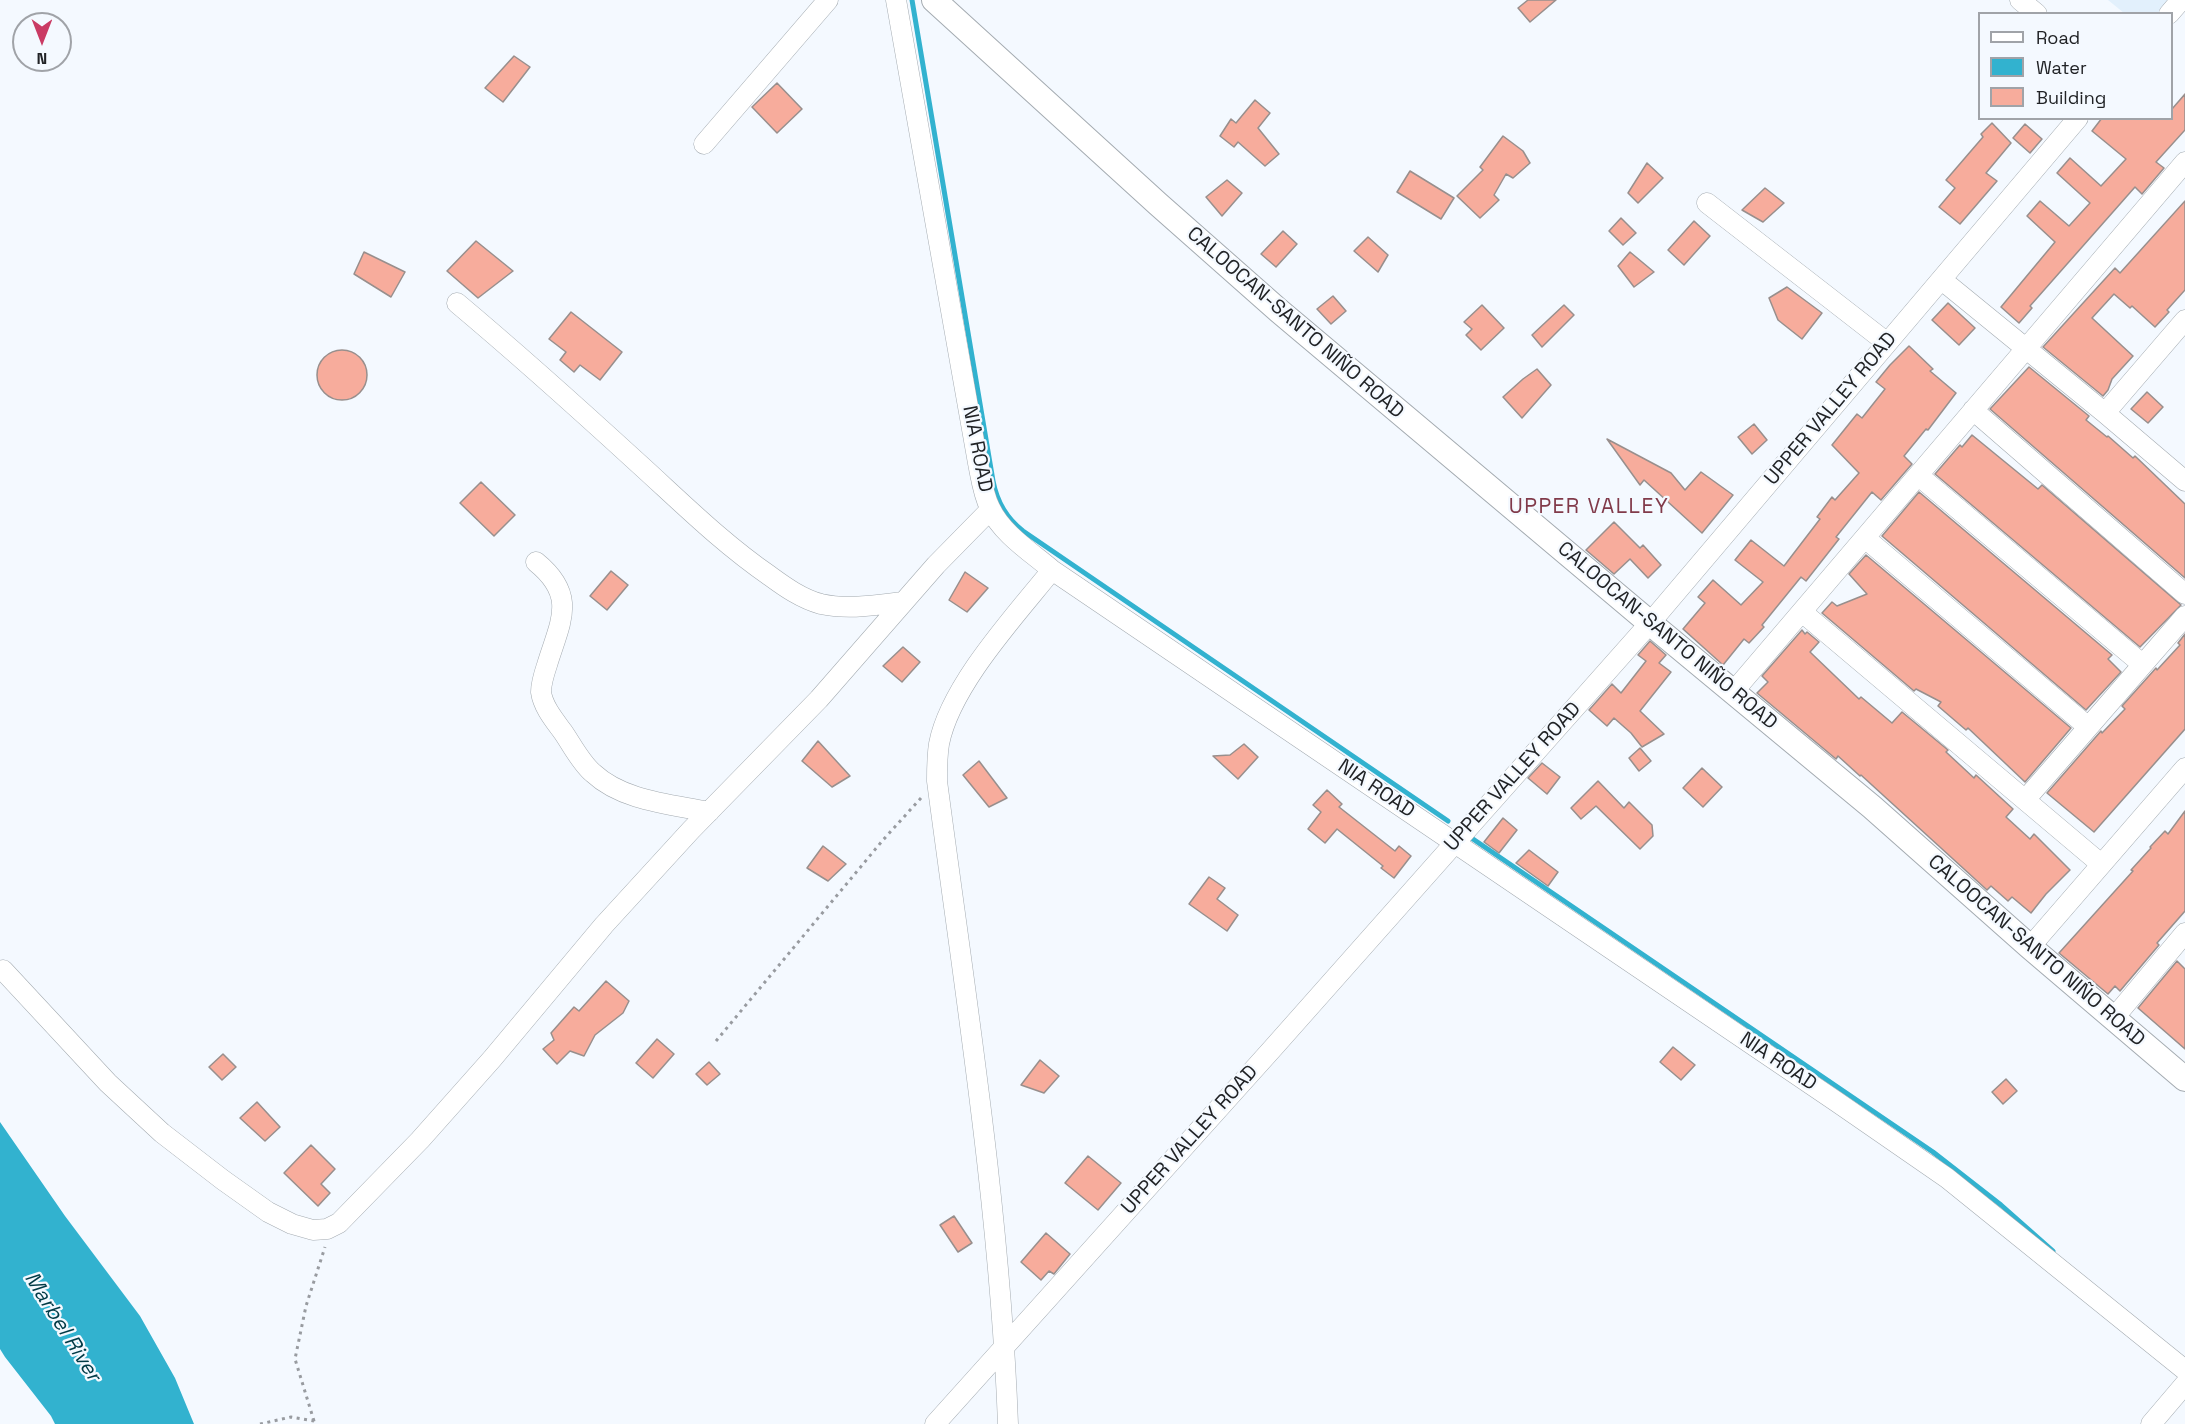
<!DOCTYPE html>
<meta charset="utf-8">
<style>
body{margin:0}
#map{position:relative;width:2185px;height:1424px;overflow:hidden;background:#f4f9ff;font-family:"Space Grotesk",sans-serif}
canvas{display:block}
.legend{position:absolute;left:1978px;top:12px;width:195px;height:108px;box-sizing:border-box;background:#f4f9ff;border:2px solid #a0a3a8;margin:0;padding:8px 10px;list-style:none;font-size:18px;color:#212326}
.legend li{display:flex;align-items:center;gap:12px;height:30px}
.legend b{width:30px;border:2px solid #a0a3a8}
.north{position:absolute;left:12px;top:12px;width:60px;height:60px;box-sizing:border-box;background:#f4f9ff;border:2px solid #a0a3a8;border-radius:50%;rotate:180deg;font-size:16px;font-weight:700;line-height:24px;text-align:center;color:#212326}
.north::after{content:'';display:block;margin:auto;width:21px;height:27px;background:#ca3b64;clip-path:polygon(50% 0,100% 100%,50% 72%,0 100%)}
</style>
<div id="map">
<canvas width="2185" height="1424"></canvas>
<ul class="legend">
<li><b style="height:8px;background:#fff"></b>Road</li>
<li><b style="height:16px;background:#32b2cf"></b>Water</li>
<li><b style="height:16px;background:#f7ac9c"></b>Building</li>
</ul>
<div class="north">N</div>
</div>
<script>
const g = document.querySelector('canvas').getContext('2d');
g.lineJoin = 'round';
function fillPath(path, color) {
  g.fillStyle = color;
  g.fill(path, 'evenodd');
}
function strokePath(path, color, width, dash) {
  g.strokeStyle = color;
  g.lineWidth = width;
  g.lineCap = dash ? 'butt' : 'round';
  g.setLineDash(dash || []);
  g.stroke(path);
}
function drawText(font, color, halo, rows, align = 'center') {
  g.font = font + ' "Space Grotesk",sans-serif';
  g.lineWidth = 4.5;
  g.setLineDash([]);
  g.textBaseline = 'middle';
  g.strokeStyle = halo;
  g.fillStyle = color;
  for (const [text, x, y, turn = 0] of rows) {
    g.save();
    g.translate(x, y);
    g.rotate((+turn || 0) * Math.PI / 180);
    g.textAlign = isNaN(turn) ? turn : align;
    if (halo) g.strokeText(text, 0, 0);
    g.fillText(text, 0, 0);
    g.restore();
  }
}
fillPath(new Path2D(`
 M2108 0H2169L2158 14 2124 13Z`), '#e2f0fc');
fillPath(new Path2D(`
 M0 1122 65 1216 140 1316 175 1378 194 1424H55L51 1416 5 1357 0 1349Z`), '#32b2cf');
strokePath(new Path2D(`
 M912 0 993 481C997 502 1006 518 1023 531L1448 821
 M1470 837 1933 1152 2001 1205 2053 1251`), '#32b2cf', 5);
const building = new Path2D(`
 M1528 0H1556L1530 22 1518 8Z
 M514 56 530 67 503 102 485 88Z
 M777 83 802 109 777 133 752 107Z
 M2185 94V130L2156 162 2164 168 2142 194 2135 187 2030 306 2032 308 2019 323 2001 307 2055 242 2027 216 2040 201 2069 226 2090 203 2057 173 2070 158 2101 186 2126 159 2092 131 2102 118H2172V109Z
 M1255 100 1270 113 1258 128 1279 154 1265 166 1238 142 1234 147 1220 136 1231 119 1236 123Z
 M1992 123 2011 143 1986 173 1997 181 1960 224 1939 207 1955 188 1946 180 1983 137 1981 134Z
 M2025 124 2042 139 2030 153 2013 138Z
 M1503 136 1523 151 1530 163 1513 178 1506 174 1494 195 1499 200 1480 218 1457 196 1483 170 1480 167Z
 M1647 163 1663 178 1638 203 1628 193Z
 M1410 171 1454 198 1441 219 1397 192Z
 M1227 180 1242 193 1222 216 1206 197Z
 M1765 188 1784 203 1763 222 1742 210Z
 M2185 201V290L2167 310 2169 312 2155 327 2132 306 2130 308 2114 294 2092 318 2133 356 2112 379 2108 390 2103 396 2043 347 2115 268 2120 273Z
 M1621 218 1636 233 1623 245 1609 231Z
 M1694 221 1710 236 1684 265 1668 250Z
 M1283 231 1297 244 1276 267 1261 254Z
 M1368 237 1388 255 1378 272 1354 251Z
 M476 241 513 271 478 298 447 271Z
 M364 252 405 272 391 297 354 274Z
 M1630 252 1654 272 1634 287 1618 266Z
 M1787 287 1822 313 1802 339 1778 320 1769 298Z
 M1333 296 1346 311 1331 324 1317 309Z
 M1948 303 1975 328 1959 345 1932 320Z
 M1482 305 1504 328 1481 350 1466 335 1472 329 1464 322Z
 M1564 305 1574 315 1542 347 1532 335Z
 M571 312 622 352 600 380 580 365 574 372 560 360 566 352 549 339Z
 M1909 346 1933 369 1930 371 1956 393 1928 430 1926 429 1904 456 1912 464 1881 500 1872 492 1836 537 1839 539 1806 581 1801 577 1762 625 1764 627 1749 643 1744 639 1723 665 1683 629 1705 603 1698 597 1713 580 1741 605 1763 582 1735 560 1751 540 1784 566 1820 519 1817 517 1832 497 1835 500 1859 473 1832 445 1857 414 1862 418 1885 389 1876 382 1890 365Z
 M317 375a25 25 0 1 1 50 0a25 25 0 1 1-50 0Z
 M2029 367 2089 416 2086 420 2107 437 2108 436 2133 458 2135 456 2185 504V578L1990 409Z
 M1537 369 1551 385 1522 418 1503 397 1523 379Z
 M2147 392 2163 407 2148 423 2131 409Z
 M1754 424 1767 440 1752 454 1738 437Z
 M1972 435 2038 489 2042 485 2181 605 2140 647 1935 474 1960 445 1962 447Z
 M1607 439 1671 473 1685 490 1701 472 1733 495 1702 533 1644 480 1640 485Z
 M481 482 515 515 494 536 460 503Z
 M1919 492 2112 655 2108 659 2121 672 2086 710 1882 536Z
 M1614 522 1640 548 1643 545 1661 565 1648 578 1630 559 1614 574 1586 550Z
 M1866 555 2071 728 2025 782 1968 728 1966 730 1938 706 1941 702 1916 689 1914 691 1822 613 1832 602 1837 606 1867 594 1849 574Z
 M611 571 628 585 607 610 590 596Z
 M965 572 988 588 967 612 949 600Z
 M1802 630 1805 634 1807 632 1819 642 1810 652 1859 699 1861 697 1892 723 1902 712 1948 750 1946 752 1974 778 1976 775 2013 809 2006 817 2030 839 2034 834 2070 870 2046 894 2031 913 2012 897 2008 901 1991 886 1987 890 1861 775 1860 776 1838 756 1836 759 1757 693 1768 682 1762 676Z
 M2185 634V729L2094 832 2047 793 2101 731 2102 733 2125 709 2122 706 2156 668 2157 670 2180 645 2178 643Z
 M1650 641 1666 655 1659 663 1671 672 1640 711 1664 734 1642 747 1631 733 1614 718 1607 726 1589 710 1612 684 1621 693 1646 661 1638 655Z
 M903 647 920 662 902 682 883 666Z
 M818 741 850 776 832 787 802 761Z
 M1244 744 1258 757 1238 779 1213 756 1230 755Z
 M1640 748 1651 761 1639 771 1629 758Z
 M979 761 1007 798 989 807 963 775Z
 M1542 763 1560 777 1547 794 1528 778Z
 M1702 768 1722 787 1703 807 1683 788Z
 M1598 781 1624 808 1629 802 1652 825 1653 836 1640 849 1596 806 1581 819 1571 808Z
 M1327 790 1342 804 1339 807 1395 851 1399 846 1411 856 1394 878 1381 868 1383 866 1337 829 1325 843 1308 829 1321 812 1313 805Z
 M2185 811V911L2157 943 2159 945 2120 991 2115 986 2108 994 2059 953 2133 871 2131 870 2151 848 2150 847 2165 831 2168 834Z
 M1503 818 1517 830 1499 853 1484 842Z
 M823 846 846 864 828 881 807 868Z
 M1529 850 1558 872 1548 886 1516 863Z
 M1209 877 1225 888 1217 899 1238 915 1227 931 1189 904Z
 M2177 961 2185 969V1049L2138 1008Z
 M606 981 629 1001 623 1013 595 1035 584 1056 570 1051 557 1064 543 1049 554 1040 551 1033 574 1007 579 1011Z
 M657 1039 674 1054 653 1078 636 1063Z
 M1673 1047 1695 1065 1681 1080 1660 1062Z
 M223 1054 236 1067 222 1080 209 1067Z
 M1040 1060 1059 1076 1044 1093 1021 1085Z
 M709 1062 720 1074 707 1085 696 1074Z
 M2006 1079 2017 1091 2003 1104 1992 1092Z
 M257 1102 280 1127 265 1141 240 1118Z
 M311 1145 335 1169 321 1184 330 1193 318 1206 284 1173Z
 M1088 1156 1121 1183 1098 1210 1065 1183Z
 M954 1216 972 1243 958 1252 940 1225Z
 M1046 1233 1070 1254 1054 1274 1049 1271 1041 1280 1021 1262Z`);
fillPath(building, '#f7ac9c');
strokePath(building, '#988f8d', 1.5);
const minor = new Path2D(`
 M896 0 978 463C981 478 983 494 990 508 1002 534 1031 552 1052 570L1837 1102 1947 1178 2185 1370
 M2020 0 2037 14
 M2169 14 2181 0
 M704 144 828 0
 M1707 203 1886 342
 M1942 280 2105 413 2185 481
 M457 303C519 355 579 409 638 463 681 502 722 543 770 576 785 587 802 599 821 604 848 610 876 605 903 602
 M1973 410 2185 594
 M2105 413 2185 320
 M1919 476 2142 664
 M1865 538 2087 726
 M536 562C578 596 560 622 547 665 544 674 541 683 541 692 543 707 555 721 563 732 572 745 581 763 593 773 623 801 670 804 709 812
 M1802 612 2101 864
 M1734 691 2185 162
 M2025 800 2185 616
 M2030 947 2185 768
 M3 970 108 1083 162 1133 223 1180 268 1212 292 1224 313 1230 327 1229 339 1223 420 1140 492 1059 604 925 691 830 819 699 936 565 990 510
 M2113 1019 2185 933
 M935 1424 1273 1048 1650 623 2078 118
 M1008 1424C1000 1209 965 994 937 781 937 768 937 756 939 744 950 686 1015 616 1052 570
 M2151 1424 2185 1384`);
const tertiary = new Path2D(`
 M934 0 1158 204 1278 310 1650 623 1872 807 2030 947 2185 1079`);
strokePath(minor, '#a4abb1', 21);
strokePath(tertiary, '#a4abb1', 26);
strokePath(new Path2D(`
 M716 1041 883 840 921 798
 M314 1421 295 1359 306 1306 325 1247
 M260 1424 291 1417 314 1421 315 1424`), '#989ba0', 3, [3, 4.5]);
strokePath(minor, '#fff', 20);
strokePath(tertiary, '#fff', 24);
drawText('20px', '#212326', '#f4f9ff', [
 ["CALOOCAN-SANTO NIÑO ROAD",1295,323,41],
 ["UPPER VALLEY ROAD",1831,409,-50],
 ["NIA ROAD",977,449,79],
 ["CALOOCAN-SANTO NIÑO ROAD",1667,636,40],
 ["UPPER VALLEY ROAD",1513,777,-48],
 ["NIA ROAD",1376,789,34],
 ["CALOOCAN-SANTO NIÑO ROAD",2036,951,41],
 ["NIA ROAD",1778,1062,34],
 ["UPPER VALLEY ROAD",1190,1140,-48]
]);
g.letterSpacing = '1.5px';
drawText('21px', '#813a4a', '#f4f9ff', [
 ["UPPER VALLEY",1589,507]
]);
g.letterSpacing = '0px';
drawText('italic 21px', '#003a46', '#f4f9ff', [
 ["Marbel River",62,1327,58]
]);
</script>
